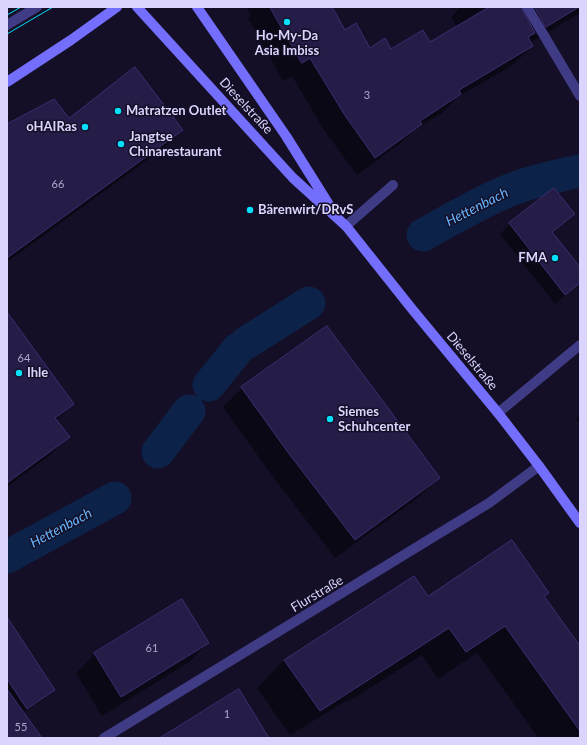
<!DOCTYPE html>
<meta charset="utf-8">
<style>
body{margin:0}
#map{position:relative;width:587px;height:745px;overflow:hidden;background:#140f26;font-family:Lato,sans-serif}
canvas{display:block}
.frame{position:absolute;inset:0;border:8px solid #dbd5fe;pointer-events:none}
</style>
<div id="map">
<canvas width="587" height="745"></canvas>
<div class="frame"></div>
</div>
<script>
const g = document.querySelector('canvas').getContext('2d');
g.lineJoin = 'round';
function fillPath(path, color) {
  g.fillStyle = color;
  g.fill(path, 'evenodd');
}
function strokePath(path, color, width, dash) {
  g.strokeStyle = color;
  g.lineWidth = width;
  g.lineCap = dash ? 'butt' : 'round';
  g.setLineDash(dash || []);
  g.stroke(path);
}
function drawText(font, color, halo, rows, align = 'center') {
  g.font = font + ' Lato,sans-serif';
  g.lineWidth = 3;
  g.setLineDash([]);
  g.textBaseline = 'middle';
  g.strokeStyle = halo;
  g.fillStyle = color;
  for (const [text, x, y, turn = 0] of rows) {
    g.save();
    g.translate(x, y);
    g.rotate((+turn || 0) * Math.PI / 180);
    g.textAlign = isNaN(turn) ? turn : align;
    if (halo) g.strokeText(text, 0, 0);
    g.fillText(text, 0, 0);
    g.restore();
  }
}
fillPath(new Path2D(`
 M246 7H331L344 31 370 49 391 51 430 43 457 27 451 17 461 7H580V13L530 43 532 46 514 64 456 98 442 113 415 129 402 142 357 175 326 133 292 76 283 81 248 18 251 16Z
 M69 120 182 130 162 149 7 262V125Z
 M573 214 552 233 580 269V283L555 304 500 234 510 224Z
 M7 313 73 404 56 420 68 437 49 456 7 487Z
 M242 388 438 478 419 497 335 558 268 470 223 407Z
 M580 415V424L576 419Z
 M414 577 427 597 547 593 543 597 580 648V738H536L538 737 477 653 438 679 422 655 348 702 346 701 290 735 257 688 284 660Z
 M7 638 54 690 47 697 23 713 41 738H7Z
 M208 643 189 662 102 716 76 673 95 654Z`), '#0007');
strokePath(new Path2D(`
 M423 235C450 220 477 204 505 192 528 182 556 176 580 171
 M246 343 309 303
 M209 385 238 349
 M158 452 189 411
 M7 557 115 498`), '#0d2248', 33);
const building = new Path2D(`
 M270 7H332L345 30 356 23 370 48 385 38 391 49 423 30 430 42 489 7H521L535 33 528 37 533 46 459 90 461 94 420 121 422 124 375 158 344 114 310 58 302 63Z
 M535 7H579L546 27Z
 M135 67 183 130 7 258V124L54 99 69 118Z
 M554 188 575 214 552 232 580 267V283L565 295 509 223Z
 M7 312 74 404 55 418 70 437 7 483Z
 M327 326 440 478 355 540 287 451 241 387Z
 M512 540 549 593 544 596 580 646V731L505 626 466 652 449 628 320 711 284 660 414 576 428 596Z
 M182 599 209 643 121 697 94 653Z
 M7 617 55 690 27 709 7 679Z
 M7 689 42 738H7Z
 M239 689 269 738H160Z`);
fillPath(building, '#251c47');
strokePath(building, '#3d2e72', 1);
strokePath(new Path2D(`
 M7 25 37 7
 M346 226 393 185`), '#3f3b84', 10);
strokePath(new Path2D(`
 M527 7 580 96
 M498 413 580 345
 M104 738 489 503 539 466`), '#3f3b84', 10);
strokePath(new Path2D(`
 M137 7 293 178 346 226 412 309 498 413 539 466 580 523
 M197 7 286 136 331 208
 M7 82 71 40 117 7`), '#746efd', 10);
strokePath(new Path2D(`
 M7 15 21 7
 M7 34 53 7`), '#04dffb', 1);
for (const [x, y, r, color] of [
 [287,22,4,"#04dffb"],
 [118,111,4,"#04dffb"],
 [85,127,4,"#04dffb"],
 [121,144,4,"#04dffb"],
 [250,210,4,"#04dffb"],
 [555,258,4,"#04dffb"],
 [19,373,4,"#04dffb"],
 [330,419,4,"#04dffb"]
]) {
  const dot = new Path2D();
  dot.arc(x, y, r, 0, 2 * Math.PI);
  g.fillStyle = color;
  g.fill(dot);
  strokePath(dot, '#140f26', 1.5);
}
drawText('11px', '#aea7d0', null, [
 ["3",367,95],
 ["66",58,184],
 ["64",24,358],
 ["61",152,648],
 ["1",227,714],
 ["55",21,727]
]);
drawText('bold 13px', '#dbd5fe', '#140f26', [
 ["Ho-My-Da",287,36,"center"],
 ["Asia Imbiss",287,51,"center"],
 ["Matratzen Outlet",126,111],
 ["oHAIRas",77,127,"right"],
 ["Jangtse",129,137],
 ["Chinarestaurant",129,152],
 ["Bärenwirt/DRvS",258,210],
 ["FMA",547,258,"right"],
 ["Ihle",27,373],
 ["Siemes",338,412],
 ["Schuhcenter",338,427]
], 'left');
drawText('13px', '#dbd5fe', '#140f26', [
 ["Dieselstraße",246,106,47],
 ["Dieselstraße",472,361,50],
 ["Flurstraße",317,594,-31]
]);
drawText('italic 14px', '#65b4fd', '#140f26', [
 ["Hettenbach",477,207,-27],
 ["Hettenbach",61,528,-28]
]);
</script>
